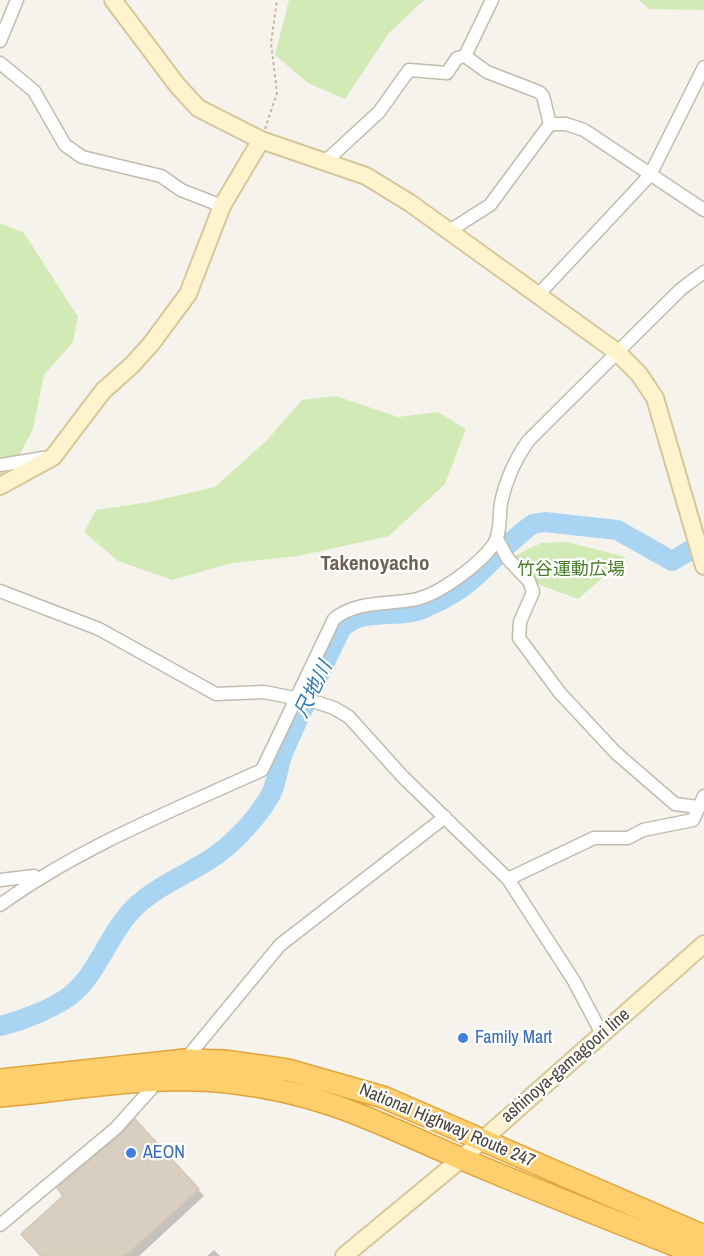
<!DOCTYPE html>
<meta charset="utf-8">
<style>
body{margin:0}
canvas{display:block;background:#f6f3ec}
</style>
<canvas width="704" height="1256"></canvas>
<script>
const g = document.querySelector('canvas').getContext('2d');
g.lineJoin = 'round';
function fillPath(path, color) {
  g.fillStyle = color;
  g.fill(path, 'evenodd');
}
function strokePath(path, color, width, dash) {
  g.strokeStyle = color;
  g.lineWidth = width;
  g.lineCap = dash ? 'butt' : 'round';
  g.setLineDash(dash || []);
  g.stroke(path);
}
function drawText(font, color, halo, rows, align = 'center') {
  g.font = font + ' "Archivo Narrow","Noto Sans JP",sans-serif';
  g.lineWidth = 4.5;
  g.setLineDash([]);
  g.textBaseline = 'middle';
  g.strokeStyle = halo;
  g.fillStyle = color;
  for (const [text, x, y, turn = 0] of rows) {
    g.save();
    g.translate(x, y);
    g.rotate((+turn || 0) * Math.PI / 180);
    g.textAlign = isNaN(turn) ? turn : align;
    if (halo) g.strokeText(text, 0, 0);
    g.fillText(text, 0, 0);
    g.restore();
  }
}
fillPath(new Path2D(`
 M289 0H424L389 33 345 99 308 83 275 55Z
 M639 0H704V10L649 9Z
 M0 223 24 233 78 317 73 342 44 375 33 429 13 467 0 474Z
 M336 396 398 417 438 412 466 429 445 484 389 536 298 556 232 563 172 580 118 561 84 532 96 510 150 502 215 487 266 441 302 400Z
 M567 542 626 557 578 599 532 582 510 558 541 543Z`), '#d2eab5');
fillPath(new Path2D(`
 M142 1128 204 1196 139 1256H43Z
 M214 1250 220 1256H207Z`), '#0003');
strokePath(new Path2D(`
 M0 1026C21 1021 49 1010 67 998 98 976 108 933 135 907 158 885 189 874 215 856 235 842 257 818 270 796 277 784 278 766 283 753 301 711 321 670 341 629 363 605 399 621 427 607 438 602 450 596 460 589 487 570 506 542 533 524L545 522 617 530 672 561 704 542`), '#a9d4f2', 20);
const building = new Path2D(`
 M135 1119 199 1189 125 1256H41L21 1234 63 1196 57 1188 121 1134Z`);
fillPath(building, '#d8cfc1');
strokePath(building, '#d3c7b4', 1.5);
const street = new Path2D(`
 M0 41 17 0
 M465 56 487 72 539 92 543 96 550 124
 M0 63 34 91 65 145 82 157 161 176 181 190 222 206
 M327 160 379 112 409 70 447 73 457 58 465 56 492 0
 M449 231 490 205 550 124H566L584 130 704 210
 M538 295 650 175 704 67
 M0 465 43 458
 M497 539 508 559 529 581 533 592 520 622 519 638 560 693 616 753 675 804 698 807
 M0 591 99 629 216 694 264 692 319 703 334 708 349 717 403 777 508 879 574 981 602 1034
 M508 879 594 838H628L643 830 693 820 704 796
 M0 880 34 876
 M0 905C80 847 172 811 262 770L334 619C357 600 389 605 417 599 441 593 480 564 494 544 501 533 499 515 501 503 506 479 514 461 528 441L681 289 704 272
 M185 1060 280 945 445 817
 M0 1225 116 1128 151 1089 154 1081`);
const secondary = new Path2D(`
 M113 0 177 85 198 108 261 140 366 176 410 203 617 352 639 374 655 398 704 566
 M0 486 53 457 103 391 132 365 151 344 188 294 222 206 261 140
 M344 1256 461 1159 704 944`);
const highway = new Path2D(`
 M0 1080 185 1060 224 1061 288 1070 383 1097 704 1236
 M0 1096C78 1089 158 1073 235 1083 324 1093 382 1125 462 1159 542 1193 622 1224 702 1256`);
strokePath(street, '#c2bbae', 15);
strokePath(secondary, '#d6c79b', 20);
strokePath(highway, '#e0a43c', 24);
strokePath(new Path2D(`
 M265 129 277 93 271 43 277 0`), '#c4b79f', 2, [3, 3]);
strokePath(street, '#fff', 12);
strokePath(secondary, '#fff3cd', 16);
strokePath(highway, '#ffcf6e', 21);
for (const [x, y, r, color] of [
 [463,1038,6,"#3f7fe0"],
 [131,1153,6,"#3f7fe0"]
]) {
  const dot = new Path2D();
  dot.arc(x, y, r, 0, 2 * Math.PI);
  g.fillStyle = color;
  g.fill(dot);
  strokePath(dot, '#fff', 2);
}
drawText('18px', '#4a7f2a', '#fff', [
 ["竹谷運動広場",571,570]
]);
drawText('18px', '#366cbe', '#fff', [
 ["Family Mart",475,1038],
 ["AEON",143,1153]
], 'left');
drawText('18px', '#4b4439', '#fff', [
 ["ashinoya-gamagoori line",566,1066,-41],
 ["National Highway Route 247",447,1126,23]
]);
drawText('italic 20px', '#2e7ab2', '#fff', [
 ["尺地川",314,690,-64]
]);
drawText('bold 21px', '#6e6250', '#fff', [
 ["Takenoyacho",375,564]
]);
</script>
